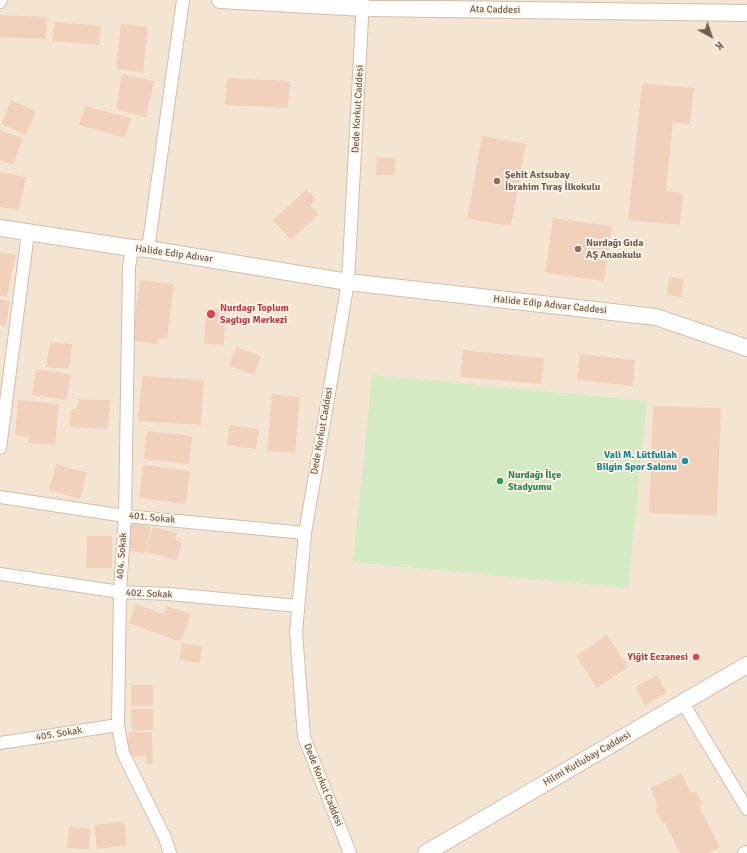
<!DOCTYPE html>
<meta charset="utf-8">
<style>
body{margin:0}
#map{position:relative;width:747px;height:853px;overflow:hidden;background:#fcf3e5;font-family:Signika,sans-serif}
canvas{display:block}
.north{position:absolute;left:691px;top:16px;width:40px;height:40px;-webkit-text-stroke:3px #fff7eb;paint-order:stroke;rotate:140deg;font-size:11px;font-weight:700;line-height:16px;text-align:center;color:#75594a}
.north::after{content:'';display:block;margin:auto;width:14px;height:18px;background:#75594a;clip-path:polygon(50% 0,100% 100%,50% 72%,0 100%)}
</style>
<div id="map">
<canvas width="747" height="853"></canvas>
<div class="north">K</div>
</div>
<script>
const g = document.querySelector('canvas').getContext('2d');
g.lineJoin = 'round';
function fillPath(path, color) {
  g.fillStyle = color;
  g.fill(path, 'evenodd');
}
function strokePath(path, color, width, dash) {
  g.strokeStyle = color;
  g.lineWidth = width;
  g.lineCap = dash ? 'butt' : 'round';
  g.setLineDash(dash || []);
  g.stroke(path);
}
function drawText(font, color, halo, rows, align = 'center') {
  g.font = font + ' Signika,sans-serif';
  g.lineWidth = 3.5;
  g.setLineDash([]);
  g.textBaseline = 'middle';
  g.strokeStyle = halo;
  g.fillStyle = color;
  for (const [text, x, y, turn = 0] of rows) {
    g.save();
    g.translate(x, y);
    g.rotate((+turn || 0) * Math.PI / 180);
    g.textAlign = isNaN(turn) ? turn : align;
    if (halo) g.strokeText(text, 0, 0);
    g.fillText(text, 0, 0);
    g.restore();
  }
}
fillPath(new Path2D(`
 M0 0H747V853H0Z`), '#f4e5d3');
fillPath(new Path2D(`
 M372 375 647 401 628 588 353 562Z`), '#d3eac3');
fillPath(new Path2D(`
 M0 15 47 17 46 39 0 37Z
 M54 22 101 26 99 45 52 41Z
 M121 24 148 27 143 72 116 69Z
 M122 74 154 81 146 117 116 109Z
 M227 78 290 81 288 108 225 105Z
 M642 83 694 88 690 124 673 122 666 191 683 193 680 225 628 220Z
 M11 100 36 111 26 135 1 124Z
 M85 106 131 118 125 138 79 125Z
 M0 130 23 139 13 165 0 160Z
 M482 136 526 144 511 226 467 219Z
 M377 157 396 158 395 175H376Z
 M0 172 26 177 19 210 0 207Z
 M307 189 316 200 310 205 319 214 291 240 273 220Z
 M553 218 612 226 604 281 545 273Z
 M0 252 16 255 7 297 0 296Z
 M669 277 684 279 682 297 667 295Z
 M140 280 174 284 167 339 159 338 158 344 132 341Z
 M0 299 10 301 6 326 0 325Z
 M206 308 226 309 224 345 204 344Z
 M50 342 72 344 69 369 46 367Z
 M236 347 261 356 254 375 229 366Z
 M463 350 544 358 541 384 460 377Z
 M580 354 635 360 633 386 577 380Z
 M36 369 71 374 67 400 32 395Z
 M142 376 204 380 201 425 138 421Z
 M272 394 300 397 295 453 267 451Z
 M78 399 110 400 108 429 70 427 71 409H77Z
 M18 400 59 404 55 445 28 443 29 437 15 435Z
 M653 406 721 408 717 516 649 513Z
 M229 425 259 429 256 449 227 445Z
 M147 431 192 436 189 464 144 459Z
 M56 464 87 473 80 499 49 490Z
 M143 465 190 471 186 504 139 498Z
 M132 522 151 527 145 554 126 550Z
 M153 527 177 533 175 540 182 542 177 560 146 552Z
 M87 536H112V568H86Z
 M135 604 164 614 166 606 191 614 181 642 129 623Z
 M607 635 628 667 597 688 576 656Z
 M182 643 202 646 200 663 179 660Z
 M657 675 667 693 645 705 635 687Z
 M131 685H153V706H131Z
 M131 709H153V730L132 731Z
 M128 732H152L153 764H146V756L129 757Z
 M681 773 691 793 696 791 703 804 699 806 720 847 708 853H680L665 823 663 824 656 812 657 803 650 788Z
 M124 821 127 845 97 849 94 825Z
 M69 827 90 828 89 849 67 848Z`), '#f2d1bc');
const minor = new Path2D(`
 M0 2 1 0
 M132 248 129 267 125 516 120 592 118 725 123 753 165 838 170 853
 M148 249 183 0
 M0 448 28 233
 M0 497 125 516 305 533
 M0 574 120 592 169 594 298 606
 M683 703 747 809
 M0 743 118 725
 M350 853 304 737 296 632 305 533 348 282 363 0
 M744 853 747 852`);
const tertiary = new Path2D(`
 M220 0 364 8 747 13
 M0 228 132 248 148 249 348 282 656 317 747 348
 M426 853 747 665`);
strokePath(minor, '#d0bdae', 14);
strokePath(tertiary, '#d0bdae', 18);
strokePath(minor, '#fff', 12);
strokePath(tertiary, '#fff', 16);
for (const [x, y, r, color] of [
 [497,181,4,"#8d6e63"],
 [578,249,4,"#8d6e63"],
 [211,314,5,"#e0444e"],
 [685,461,4,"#0f9aa8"],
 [500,481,4,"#2e9e5b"],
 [696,657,4,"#e0444e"]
]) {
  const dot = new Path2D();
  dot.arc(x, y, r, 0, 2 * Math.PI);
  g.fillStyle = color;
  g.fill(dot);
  strokePath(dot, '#fff7eb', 1.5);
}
drawText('10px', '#75594a', '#fff7eb', [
 ["Ata Caddesi",495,10,1],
 ["Dede Korkut Caddesi",358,109,-87],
 ["Halide Edip Adıvar",174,254,8],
 ["Halide Edip Adıvar Caddesi",550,305,6],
 ["Dede Korkut Caddesi",322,431,-80],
 ["401. Sokak",152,518,6],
 ["404. Sokak",122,556,-86],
 ["402. Sokak",149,594,3],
 ["405. Sokak",59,734,-9],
 ["Hilmi Kutlubay Caddesi",587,759,-30],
 ["Dede Korkut Caddesi",323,785,68]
]);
drawText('bold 10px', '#785e54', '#fff7eb', [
 ["Şehit Astsubay",505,175],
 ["İbrahim Tıraş İlkokulu",505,187],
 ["Nurdağı Gıda",586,243],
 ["AŞ Anaokulu",586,255]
], 'left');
drawText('bold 10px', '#be3a42', '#fff7eb', [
 ["Nurdagı Toplum",220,308],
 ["Saglıgı Merkezi",220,320],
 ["Yiğit Eczanesi",688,657,"right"]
], 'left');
drawText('bold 10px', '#0d838f', '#fff7eb', [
 ["Vali M. Lütfullah",677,455],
 ["Bilgin Spor Salonu",677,467]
], 'right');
drawText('bold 10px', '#27864d', '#fff7eb', [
 ["Nurdağı İlçe",508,475],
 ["Stadyumu",508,487]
], 'left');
</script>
